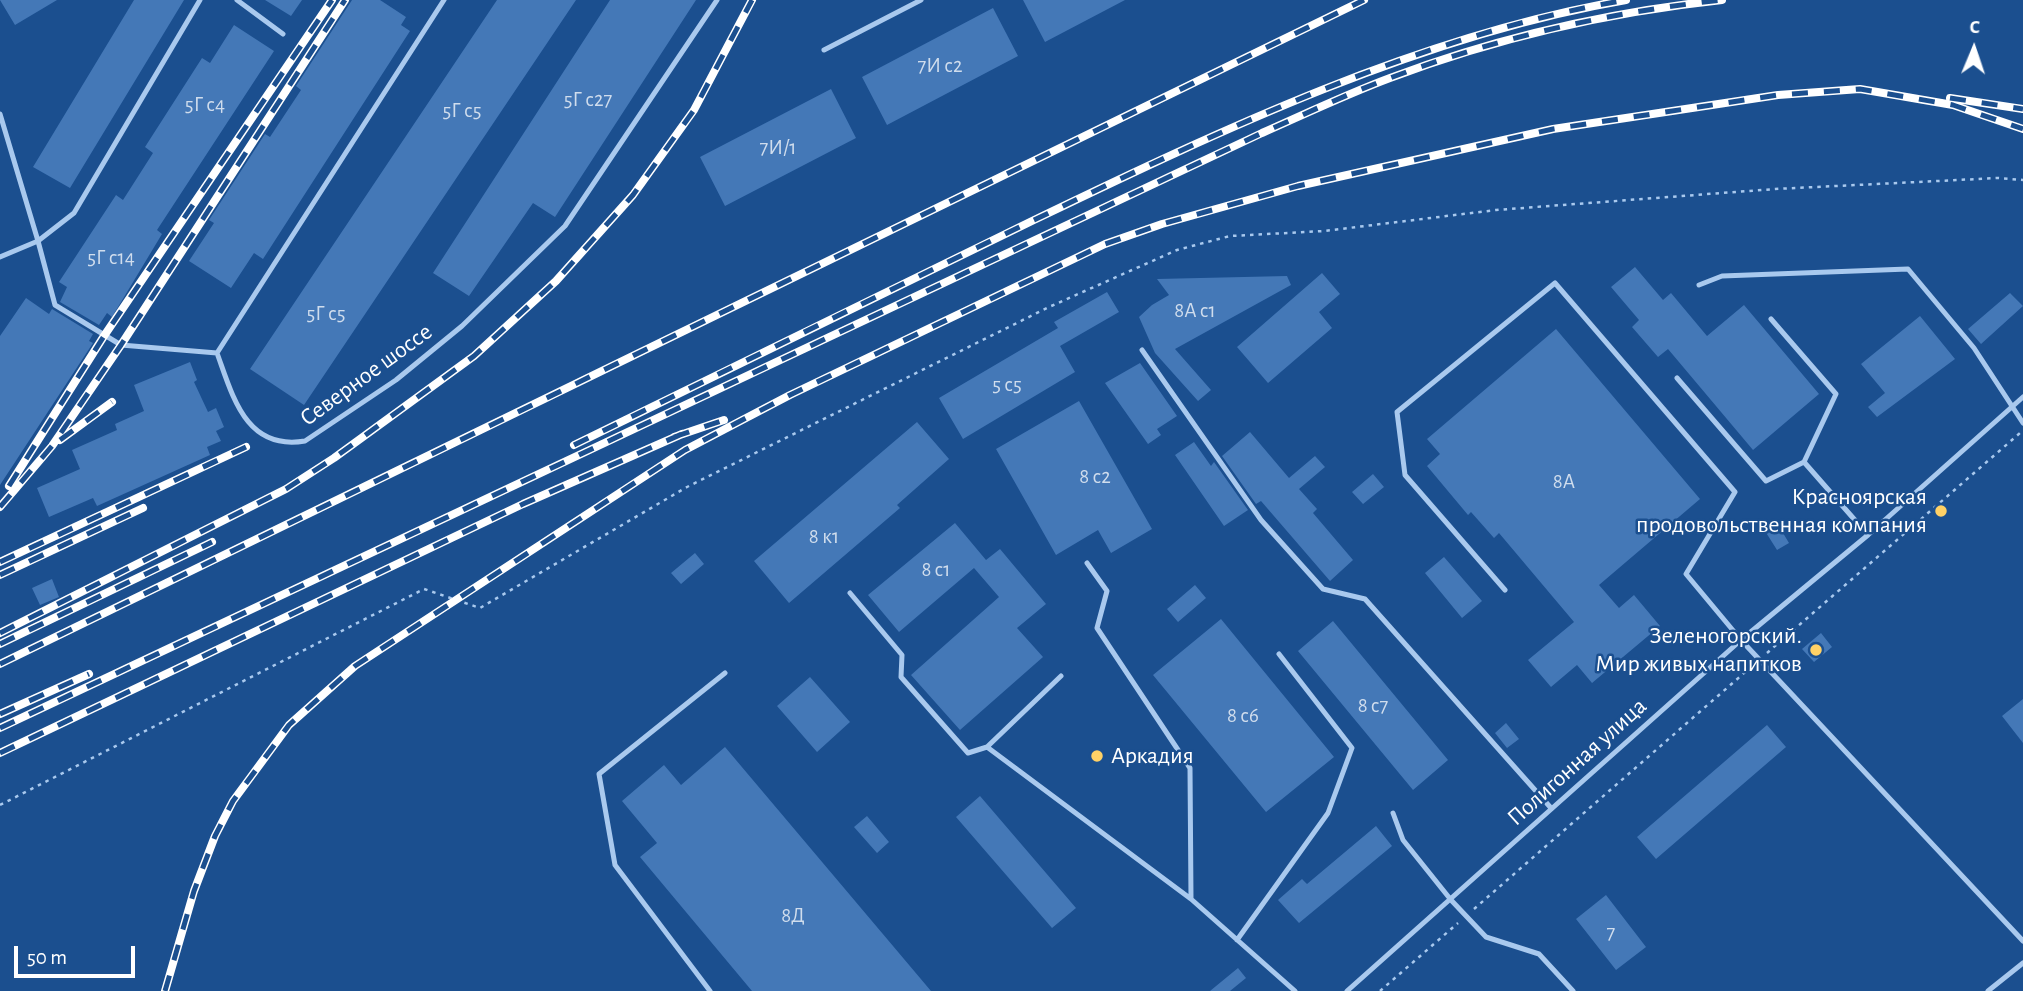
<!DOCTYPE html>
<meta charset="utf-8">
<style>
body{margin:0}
#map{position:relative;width:2023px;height:991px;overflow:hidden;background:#1b4f8f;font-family:"Alegreya Sans",sans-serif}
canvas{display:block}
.north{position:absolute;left:1939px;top:14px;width:70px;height:70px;-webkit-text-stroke:5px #1b4f8f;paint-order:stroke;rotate:2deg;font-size:19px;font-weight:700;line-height:28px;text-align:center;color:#fff}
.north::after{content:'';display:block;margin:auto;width:24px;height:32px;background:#fff;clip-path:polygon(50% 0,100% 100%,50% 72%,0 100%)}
.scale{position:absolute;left:14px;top:946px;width:121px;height:32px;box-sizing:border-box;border:4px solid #fff;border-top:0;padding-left:9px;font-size:21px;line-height:24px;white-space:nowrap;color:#fff;-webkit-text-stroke:5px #1b4f8f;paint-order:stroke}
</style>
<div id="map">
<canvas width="2023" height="991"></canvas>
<div class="north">С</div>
<div class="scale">50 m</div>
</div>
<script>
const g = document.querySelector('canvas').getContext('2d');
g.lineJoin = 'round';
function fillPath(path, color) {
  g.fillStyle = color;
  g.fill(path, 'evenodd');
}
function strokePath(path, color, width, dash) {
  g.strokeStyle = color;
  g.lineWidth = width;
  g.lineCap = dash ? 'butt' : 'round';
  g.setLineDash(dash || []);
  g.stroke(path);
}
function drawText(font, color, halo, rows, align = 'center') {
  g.font = font + ' "Alegreya Sans",sans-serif';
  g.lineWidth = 5;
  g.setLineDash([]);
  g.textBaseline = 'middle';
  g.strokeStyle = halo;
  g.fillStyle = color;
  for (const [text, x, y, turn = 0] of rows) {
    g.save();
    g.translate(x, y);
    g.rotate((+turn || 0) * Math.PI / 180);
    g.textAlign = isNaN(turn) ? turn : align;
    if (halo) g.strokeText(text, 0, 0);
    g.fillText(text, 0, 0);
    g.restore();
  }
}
fillPath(new Path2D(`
 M0 0H57L15 25Z
 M134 0H184L70 188 33 167Z
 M265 0H302L291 16Z
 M352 0H380L406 17 401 25 410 31 263 259 254 253 231 288 189 261 214 223 209 220 265 134 270 137 301 90 296 86Z
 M497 0H576L304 405 250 369Z
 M610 0H696L555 217 533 203 469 296 433 273Z
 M1023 0H1125L1045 42Z
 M993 8 1018 56 887 125 862 77Z
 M234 25 274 51 157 230 162 234 112 317 107 313 99 325 60 302 67 287 59 282 116 195 123 200 153 153 145 147 202 58 210 63Z
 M831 89 856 138 725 206 700 157Z
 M1635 267 1663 300 1671 293 1707 336 1744 305 1819 394 1753 450 1668 349 1658 357 1632 327 1639 320 1611 287Z
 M1322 273 1340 294 1319 312 1332 328 1268 383 1237 347Z
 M1287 276 1291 285 1175 349 1211 390 1198 401 1155 353 1139 317 1152 305 1169 295 1157 279Z
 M1107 292 1119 312 1060 346 1075 372 963 439 939 398 1058 328 1054 322Z
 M2010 293 2023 306 1981 344 1968 329Z
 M26 298 49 314 52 309 93 334 89 341 93 343 0 485V336Z
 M1920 316 1955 359 1877 417 1868 407 1885 393 1861 364Z
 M1556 329 1700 499 1599 585 1619 608 1634 595 1660 626 1592 683 1577 665 1551 687 1528 660 1574 622 1499 533 1494 538 1471 512 1468 515 1427 466 1440 454 1427 439Z
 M190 362 197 380 194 382 208 412 216 408 224 427 216 431 221 441 207 447 210 455 97 506 93 498 49 517 37 488 80 469 72 450 117 430 115 424 144 411 134 385Z
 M1140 363 1177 416 1157 429 1161 435 1148 444 1105 383Z
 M1079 401 1152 529 1111 553 1098 530 1056 555 996 449Z
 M917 422 949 459 897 505 900 508 789 603 754 561Z
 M1250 432 1289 478 1315 456 1325 467 1299 489 1317 509 1313 513 1353 560 1330 581 1261 501 1256 504 1222 456Z
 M1194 442 1211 466 1214 462 1248 510 1224 526 1175 455Z
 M1373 474 1384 487 1363 504 1352 492Z
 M955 523 986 560 1000 549 1046 604 1017 628 1043 657 960 730 911 675 999 597 974 568 899 632 868 595Z
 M1777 523 1789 543 1777 550 1765 531Z
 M695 553 704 564 681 584 671 573Z
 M1444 557 1482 601 1462 618 1425 573Z
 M52 579 59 597 40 605 32 588Z
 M1195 585 1206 598 1178 622 1167 609Z
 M1221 619 1334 757 1266 812 1153 675Z
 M1333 621 1448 760 1413 790 1298 651Z
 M1821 633 1832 647 1814 662 1802 649Z
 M810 677 850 722 817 752 777 706Z
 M2023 699V743L2002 716Z
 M1506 723 1519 739 1507 748 1495 733Z
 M1767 725 1786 747 1656 859 1637 837Z
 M725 747 931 991H752L640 857 657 843 622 801 664 765 681 785Z
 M980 796 1076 908 1052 928 956 817Z
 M867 816 889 842 877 853 854 827Z
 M1376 826 1392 846 1299 923 1278 900 1302 879 1307 884Z
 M1606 895 1646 947 1616 970 1576 919Z
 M1238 968 1246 978 1230 991H1210Z`), '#4478b7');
strokePath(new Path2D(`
 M1767 653 2020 433
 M0 805 424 589 480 608 687 487 1049 307 1177 250 1230 236 1324 231 1496 210 1775 189 1998 178 2023 180
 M1474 909 1751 667
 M1380 991 1458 923`), '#a9c9ee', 2.5, [3.5, 5]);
strokePath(new Path2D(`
 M237 0 283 34
 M444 0 217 353C233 397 246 451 305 441L396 380 462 326 565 226 717 0
 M824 50 921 0
 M0 114 38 241 74 213 200 0
 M0 257 38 241 55 305 121 345 217 353
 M1699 285 1722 276 1908 269 1974 348 2023 423
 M1771 319 1836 394 1804 462 1868 535
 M1142 350 1261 520 1323 589 1365 599 1551 808
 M1677 378 1766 481 1804 462
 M1087 563 1107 591 1097 628 1190 768 1191 899
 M1505 590 1405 475 1397 412 1555 283 1735 492 1686 574 1741 640 2023 941
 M850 593 902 655 901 677 968 753 987 747 1191 899 1295 991
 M987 747 1061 676
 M1393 813 1403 840 1451 900 1486 937 1539 954 1573 991
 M1237 940 1328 813 1352 748 1279 654
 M710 991 615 865 599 774 725 673
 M1347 991 1741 640 1868 535 2023 397
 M1988 991 2023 963`), '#a9c9ee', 5);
const rail = new Path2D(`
 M1950 98 2023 109
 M674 437 724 420
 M60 440 112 402
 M574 445C727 370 880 295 1034 220 1221 130 1421 35 1626 0
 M9 486 104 336 332 0
 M0 507 52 446 121 345 345 0
 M0 562 246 447
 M0 575 143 508
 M0 633 286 489 334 458 474 356 556 281 633 195 694 110 752 0
 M0 644 212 542
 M0 664 1364 0
 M0 714 89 674
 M0 728 1262 133C1305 114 1347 94 1390 78 1496 38 1610 12 1722 0
 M0 753 523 504 682 434
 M165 991 194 891 215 836 233 801 289 725 355 666 685 450 790 395 1105 244 1162 224 1298 186 1553 129 1778 95 1860 89 1953 105 2023 129`);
strokePath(rail, '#fff', 8);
strokePath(rail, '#1b4f8f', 5, [16]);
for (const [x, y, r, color] of [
 [1941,511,7,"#ffd166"],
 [1816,650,7,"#ffd166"],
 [1097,756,7,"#ffd166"]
]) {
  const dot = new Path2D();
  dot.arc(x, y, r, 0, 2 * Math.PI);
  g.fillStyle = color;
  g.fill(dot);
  strokePath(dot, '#1b4f8f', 2.5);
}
drawText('21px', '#d0dded', null, [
 ["7И с2",940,66],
 ["5Г с27",588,100],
 ["5Г с4",205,105],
 ["5Г с5",462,111],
 ["7И/1",778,148],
 ["5Г с14",111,258],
 ["8А с1",1195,311],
 ["5Г с5",326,314],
 ["5 с5",1007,385],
 ["8 с2",1095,477],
 ["8А",1564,482],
 ["8 к1",824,537],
 ["8 с1",936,570],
 ["8 с7",1373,706],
 ["8 с6",1243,716],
 ["8Д",793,916],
 ["7",1611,933]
]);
drawText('24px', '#fff', '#1b4f8f', [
 ["Северное шоссе",366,375,-36],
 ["Полигонная улица",1577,762,-42]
]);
drawText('24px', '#fff', '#1b4f8f', [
 ["Красноярская",1927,497],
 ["продовольственная компания",1927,525],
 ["Зеленогорский.",1802,636],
 ["Мир живых напитков",1802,664],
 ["Аркадия",1111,756,"left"]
], 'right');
</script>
